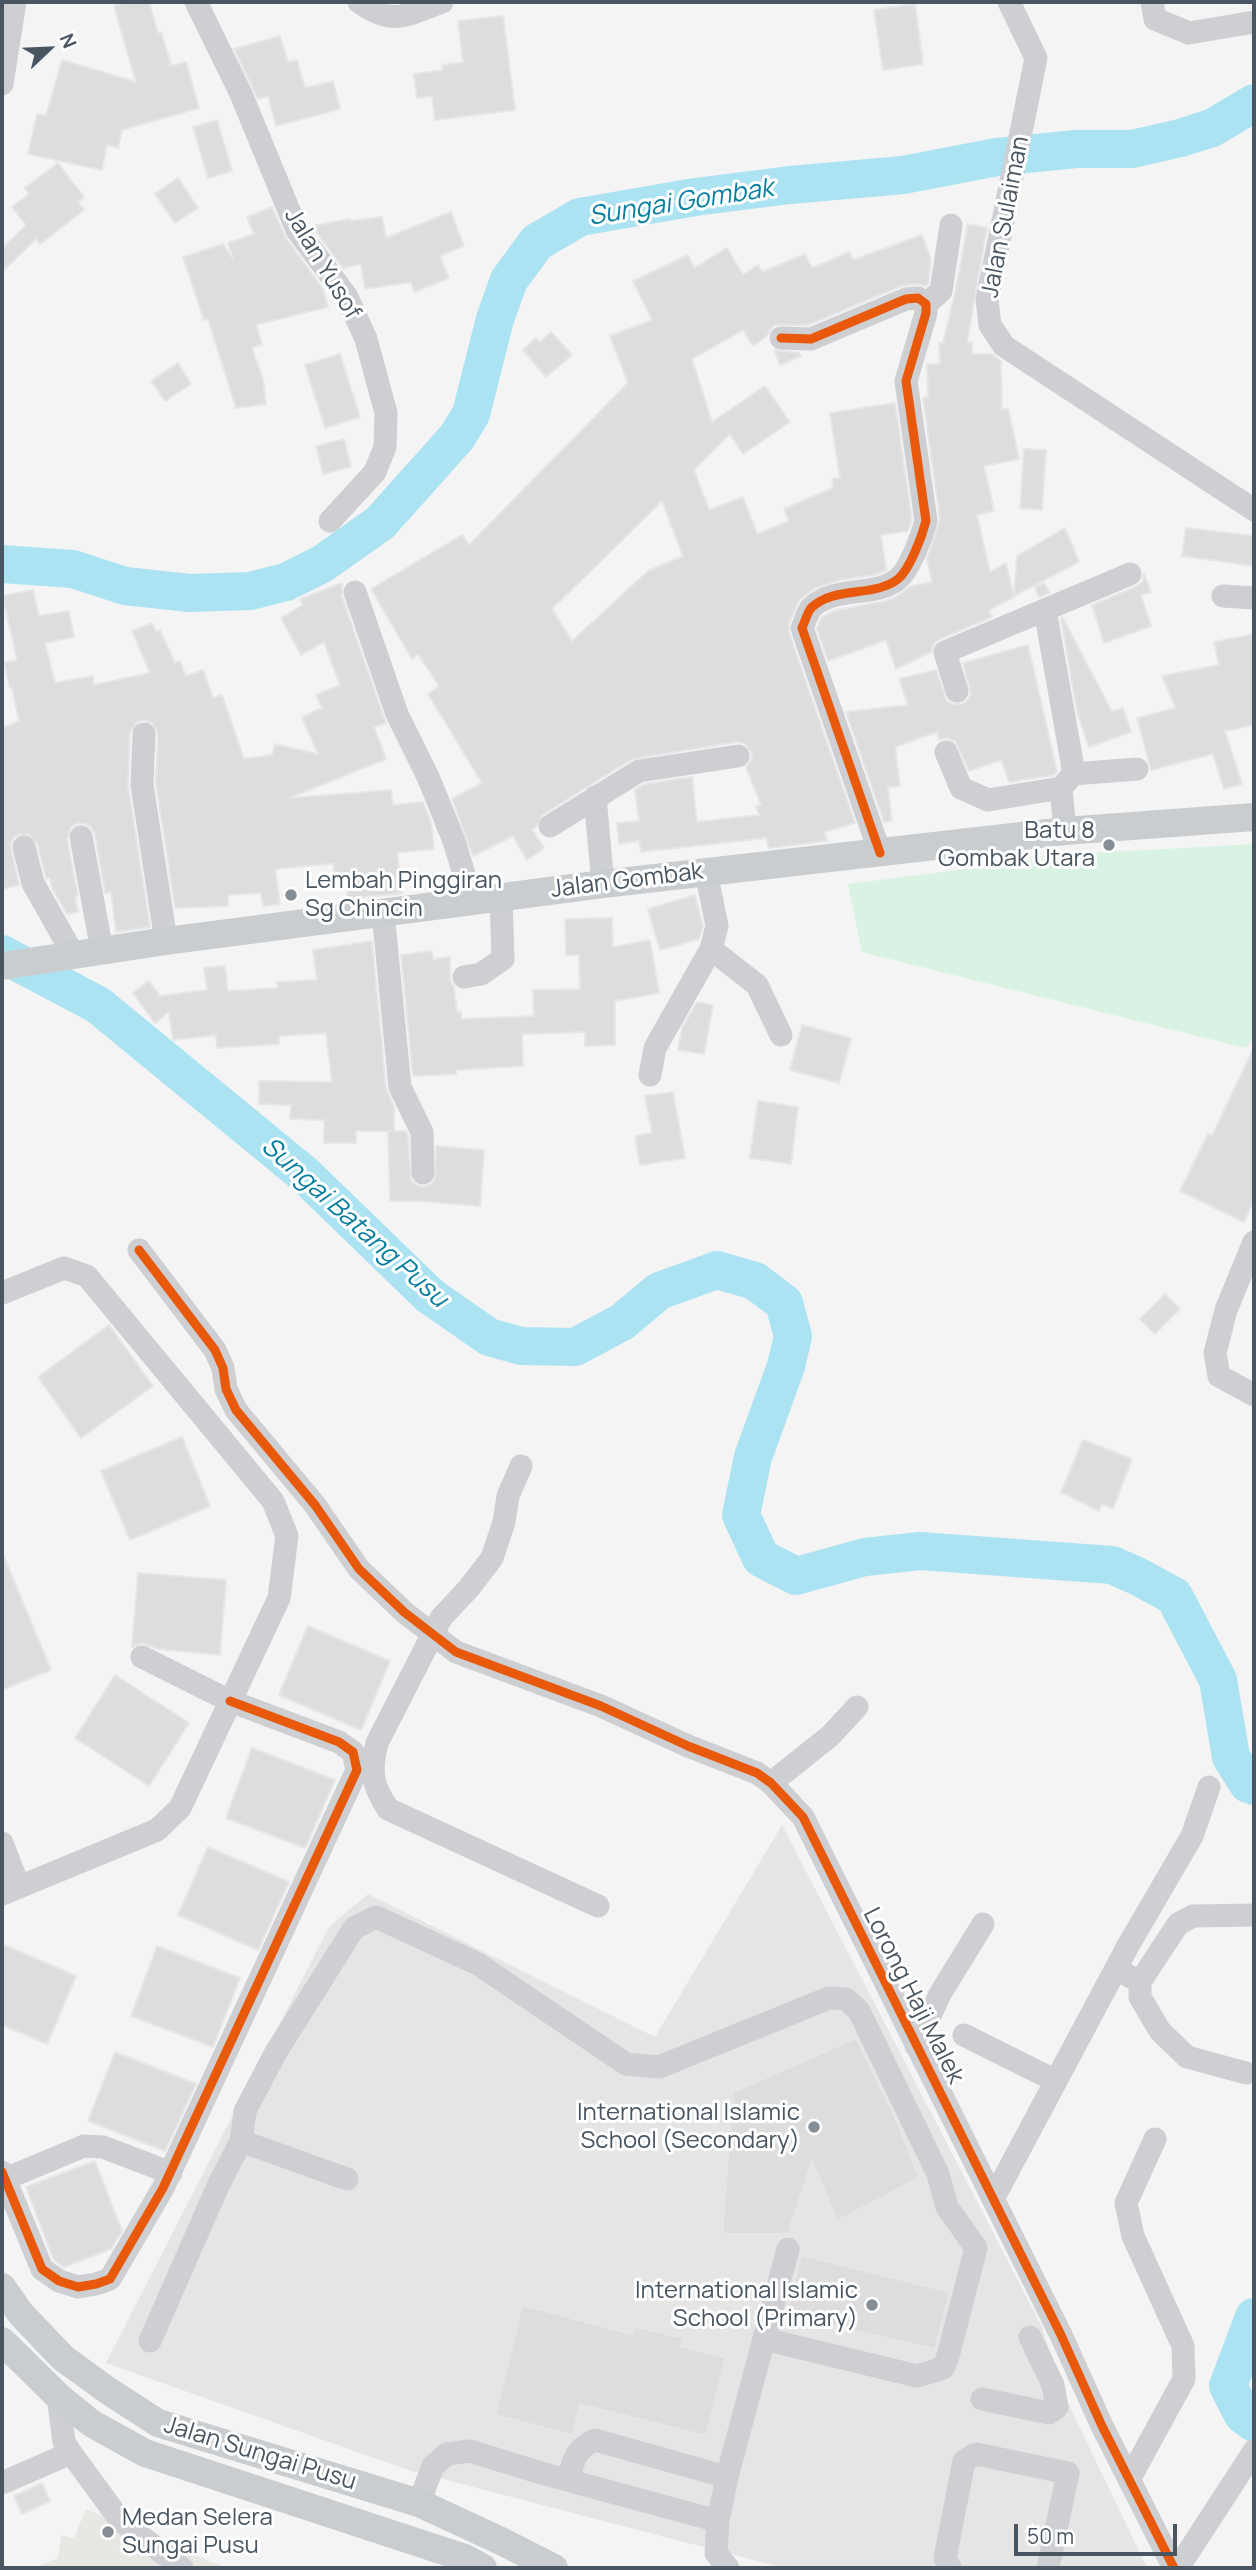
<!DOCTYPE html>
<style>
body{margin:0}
#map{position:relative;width:1256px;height:2570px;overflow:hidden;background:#f4f4f4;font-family:Manrope,sans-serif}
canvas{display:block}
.frame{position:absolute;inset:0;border:4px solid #495662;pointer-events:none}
.north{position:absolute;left:14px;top:14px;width:70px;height:70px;-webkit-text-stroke:5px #fff;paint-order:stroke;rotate:67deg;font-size:19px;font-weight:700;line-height:28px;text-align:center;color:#495662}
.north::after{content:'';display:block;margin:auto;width:24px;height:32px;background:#495662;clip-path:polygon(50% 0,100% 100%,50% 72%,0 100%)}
.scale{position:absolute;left:1014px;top:2524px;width:163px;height:32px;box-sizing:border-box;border:4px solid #495662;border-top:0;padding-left:9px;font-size:21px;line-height:24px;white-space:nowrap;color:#495662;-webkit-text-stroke:5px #fff;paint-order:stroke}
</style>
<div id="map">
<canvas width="1256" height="2570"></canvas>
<div class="frame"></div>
<div class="north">N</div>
<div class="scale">50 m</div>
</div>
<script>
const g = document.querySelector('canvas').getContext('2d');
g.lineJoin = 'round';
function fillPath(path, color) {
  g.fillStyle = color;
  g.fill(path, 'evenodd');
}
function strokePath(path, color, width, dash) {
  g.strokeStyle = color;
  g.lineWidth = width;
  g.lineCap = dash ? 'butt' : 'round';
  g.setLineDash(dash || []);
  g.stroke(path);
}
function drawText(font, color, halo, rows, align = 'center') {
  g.font = font + ' Manrope,sans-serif';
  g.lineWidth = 6;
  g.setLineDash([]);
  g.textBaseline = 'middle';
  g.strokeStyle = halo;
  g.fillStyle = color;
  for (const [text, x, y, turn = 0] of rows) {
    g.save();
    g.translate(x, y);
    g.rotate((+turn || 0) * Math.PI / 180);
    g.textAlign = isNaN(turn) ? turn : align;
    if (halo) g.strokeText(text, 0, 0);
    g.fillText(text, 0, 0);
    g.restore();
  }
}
fillPath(new Path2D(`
 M86 2509 226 2568H33L58 2558 61 2535 74 2538Z`), '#e7e7e3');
fillPath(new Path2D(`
 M782 1825 1042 2327 1061 2388 1147 2568H784L408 2470 106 2363 329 1927 368 1894 655 2037Z`), '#e5e5e6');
fillPath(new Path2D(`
 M1254 844V1036L1246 1048 862 952 848 884 1092 853Z`), '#d8f3e3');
strokePath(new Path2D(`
 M2 564 73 569 125 586 190 593 250 591 286 582 322 564 380 523 457 437 471 414 495 319 509 280 537 242 580 217 695 197 790 185 903 175 997 157 1076 149H1132L1180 138 1212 128 1254 103
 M2 954 98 1005 304 1174 430 1296 489 1337 521 1346 575 1347 622 1322 659 1291 717 1270 755 1281 784 1303 793 1336 786 1366 753 1457 741 1515 761 1558 796 1576 865 1557 920 1551 1112 1565 1137 1576 1174 1596 1218 1680 1231 1757 1248 1784 1254 1786
 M1254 2317 1228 2386 1243 2415 1254 2423`), '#ace3f2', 38);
const building = new Path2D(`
 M128 2H149L158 33 161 32 171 64 167 67 186 62 199 108 122 130 118 148 107 145 102 170 28 154 37 114 46 116 62 60 136 82 114 6Z
 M915 4 923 64 883 70 874 10Z
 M503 16 515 110 435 120 432 96 417 98 414 74 443 70 442 65 463 62 458 21Z
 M280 36 288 62 297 60 305 88 333 81 340 109 276 126 268 96 258 99 234 49Z
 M217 120 232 171 208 178 193 127Z
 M58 163 84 197 78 202 84 210 40 244 36 239 2 272V249L26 225 12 207 29 194 25 188Z
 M178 178 198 208 175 223 155 194Z
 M272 207 286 238 323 289 328 307 256 325 262 344 252 348 263 379 266 404 236 408 208 319 204 320 183 257 223 244 233 259 228 243 254 234 247 217Z
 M451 212 464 246 440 256 449 278 414 292 411 282 365 289 361 264 343 268 312 226 350 219 351 221 382 217 386 238Z
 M968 224 987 228 967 342H972V354H992L1001 361 1002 410 1008 408 1019 459 984 466 994 511 977 515 990 572 1006 563 1014 597 989 610 992 617 940 639 934 644 931 652 896 669 886 640 828 661 817 629 821 618 836 610 882 602 896 597 911 586 932 582 927 559 940 519 923 398 928 397 927 364H940L939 343H943L955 293Z
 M922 235 931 260 928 284 926 286 917 284 901 286 808 325H775L770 330 767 336 753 346 743 330 692 359 712 422 765 386 790 422 743 454 730 434 694 470 709 510 743 497 757 534 789 521 784 509 833 488 832 479 840 478 830 413 895 403 912 520 908 531 881 535 886 570 874 575 840 580 815 588 799 600 789 623V633L855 823 824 832 827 841 769 848 766 838 641 852 639 841 619 844 617 823 639 821 635 790 644 784 692 777 697 822 759 815 756 806 761 805 746 767 751 760 752 753 744 743 736 742 632 759 542 815 536 827 532 829 544 848 527 860 513 836 473 856 452 799 482 783 428 694 439 686 418 654 412 659 371 589 462 535 469 545 628 383 610 336 652 320 633 281 688 255 694 268 727 248 743 275 758 265 762 272 805 254 812 268 850 252 853 260ZM662 501 683 556 648 571 572 641 552 609Z
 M551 332 572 355 546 377 523 350 536 338 540 342Z
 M774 350 799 353 801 356 780 365Z
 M340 354 360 417 325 428 305 365Z
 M178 363 191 384 165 401 151 381Z
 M344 439 351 467 323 474 316 446Z
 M1024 449 1046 450 1042 510 1020 508Z
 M1065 528 1079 562 1014 596 1017 556Z
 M1186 528 1254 536V566L1182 556Z
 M1144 573 1151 592 1141 595 1151 626 1104 643 1092 605 1136 587 1142 582Z
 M342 583V597L386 723 374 727 386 759 289 798 391 790 393 805 423 802 431 822 434 849 397 853 402 893 348 899 346 878 335 879 333 864H328L275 869 280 904 263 906 261 893 228 895V906L175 908 156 784 158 734 152 723 144 720 137 722 130 733 128 785 150 927 116 932 111 892 105 893 95 834 91 827 85 824 78 823 71 827 67 839 78 896H75L78 912 67 914 52 888 50 878H46L37 843 28 834H20L14 837 10 844 19 885 2 889V728L19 721 12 687 10 688 4 663 17 660 3 596 33 590 39 616 69 611 74 637 45 643 55 683 93 676 94 685 150 673 132 631 152 623 156 632 160 630 175 663 180 661 186 676 203 670 213 698 222 695 244 759 272 755 275 744 318 754 302 717 322 708 316 695 340 685 324 642 301 655 281 618 303 605 300 599Z
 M1044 583 1050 593 1039 597 1035 587Z
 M1061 618H1063L1112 712 1123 708 1131 732 1089 747 1077 712Z
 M1254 634V725L1225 731 1242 784 1224 789 1213 754 1151 770 1137 718 1176 708 1162 676 1219 665 1214 642Z
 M1028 645 1057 771 1054 775 1009 782 1001 760 969 771 955 741 947 738 939 740 937 732 895 747 900 786 888 787 892 821 884 822 846 712 908 705 899 679 936 670 947 701 953 704H962L968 700 971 693 963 663Z
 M695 895 703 926 699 939 660 950 648 909Z
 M612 918 613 947 650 940 659 993 615 1001V1045L585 1046V1032L522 1034 523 1066 456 1070V1074L413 1076 401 955 432 951 433 959 450 957V980L454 987 457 1012H461V1019L534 1016 533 990 580 989 579 955H566L565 919Z
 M372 941 386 1088 394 1107V1131H406L408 1135 411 1180 416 1185 423 1187 430 1185 435 1180 436 1146 484 1150 480 1206 422 1201H390L388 1131H391H356V1143H324V1120L290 1119 291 1105 259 1104V1081L332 1082 326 1033 279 1036V1044L217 1048 216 1035 173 1040 169 1012 155 1023 133 993 149 981 160 996 207 990 204 968 225 966 228 991 278 988 277 982 317 980 313 950Z
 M697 1002 713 1005 704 1054 678 1050 682 1028Z
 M802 1025 851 1038 839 1083 790 1070Z
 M1254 1047V1199L1244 1222 1180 1191 1208 1134 1212 1136Z
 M673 1092 685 1158 640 1165 635 1136 652 1133 645 1096Z
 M758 1101 798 1107 791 1164 750 1158Z
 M1165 1294 1180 1309 1155 1334 1140 1319Z
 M109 1325 153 1386 81 1438 38 1377Z
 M182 1437 210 1506 130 1540 101 1471Z
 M1083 1440 1132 1459 1113 1509 1102 1504 1099 1511 1061 1492Z
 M2 1552 51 1670 2 1690Z
 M138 1573 226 1580 220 1655 158 1649 142 1643 132 1647Z
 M308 1626 390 1661 361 1730 279 1695Z
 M115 1675 189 1723 149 1786 75 1738Z
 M252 1748 335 1780 305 1848 226 1818Z
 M208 1847 289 1882 258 1950 178 1915Z
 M2 1944 76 1976 47 2044 2 2025Z
 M157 1946 240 1978 213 2047 131 2016Z
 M856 2038 896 2119 919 2178 837 2221 812 2161 788 2234H722L733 2092Z
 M115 2052 196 2084 165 2151 88 2121Z
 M95 2161 122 2231 111 2249 64 2267 54 2260 26 2187Z
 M801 2255 950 2292 935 2349 786 2315Z
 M522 2305 632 2334 634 2326 683 2338 681 2346 726 2358 706 2436 580 2404 572 2435 495 2415Z
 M42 2483 50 2501 22 2514 14 2496Z`);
fillPath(building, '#ddddde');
strokePath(building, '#e5e6e7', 2);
strokePath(new Path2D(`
 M196 2 241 94 297 230 347 297 366 339 386 413 385 447 375 472 330 521
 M359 2C394 27 406 15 442 2
 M1009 2 1036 58 987 300 990 325 1004 346 1254 510
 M1152 2 1155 19 1189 33 1254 22
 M2 84 15 2
 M926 304 941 291 951 225
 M781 338 811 339 906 299 918 298 926 304V313L906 381 926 521C922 536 910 569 898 579 874 598 835 585 811 608 807 613 805 622 802 628L880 853
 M355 592 397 714 429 779 454 841 472 900
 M1223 596 1254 598
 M1045 610 1072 762 1073 774 1061 788 1065 831
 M957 691 945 652 1130 574
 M144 734 142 785 166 941
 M946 752 961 788 988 800 1061 788
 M1073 774 1137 769
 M595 797 603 884
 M550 826 639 771 738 756
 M81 837 102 951
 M24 847 33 883 74 956
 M383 912 400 1087 422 1132 423 1173
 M711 949 757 985 781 1035
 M464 977 481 974 503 959 501 896
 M650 1075 655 1048 711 949 717 926 706 872
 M1254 1242 1226 1310 1215 1353 1219 1376 1254 1395
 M139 1250 215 1350 223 1368 226 1389 236 1410 315 1505 359 1569 404 1612 456 1652 601 1706 688 1746 757 1773 771 1783 803 1817 1061 2335 1102 2426 1174 2568
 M2 1293 64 1268 87 1276 273 1501 287 1536 279 1598 180 1808 157 1830 2 1894
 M521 1466 508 1496 504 1522 492 1558 469 1588 441 1618 377 1743C370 1771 372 1785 388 1809L598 1906
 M771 1783 830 1736 857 1707
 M2 1843 19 1887
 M1116 1969 1140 1982V1997L1160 2031 1187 2057 1246 2073
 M1140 1982 1178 1924 1193 1916 1254 1915
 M964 2035 1056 2081
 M916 2046 940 1994 983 1924
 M241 2141 347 2179
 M2 2172 42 2269 59 2281 78 2287 96 2284 110 2279 163 2188 357 1770 353 1752 339 1742 230 1701 142 1657
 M5 2179 84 2146 103 2147 171 2173
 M993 2199 1129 1944 1192 1836 1209 1787
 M150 2341 218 2186 241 2141 245 2111 276 2052 354 1928 376 1917 478 1964 626 2064 659 2067 829 1998 846 1999 859 2011 938 2174 947 2207 976 2248 948 2356 943 2368 917 2376 764 2339
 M58 2396 64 2442 71 2453 120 2520 182 2568
 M982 2399 1049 2413 1057 2407 1053 2385 1030 2337
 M727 2477 788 2249
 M1130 2478 1184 2379 1183 2346 1133 2236 1126 2203 1155 2139
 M568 2480C573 2461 576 2448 595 2440L727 2477 718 2521
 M2 2483 71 2453
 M419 2503 433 2466 447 2454 470 2451 541 2473 718 2521 716 2553 728 2568
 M950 2568 945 2558 964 2461 976 2454 1068 2473 1048 2568
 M1178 2568 1254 2451`), '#cdcfd2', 23);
strokePath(new Path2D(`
 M2 966 166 941 603 884 1065 831 1254 817
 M2 2287 21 2314 63 2358 107 2390 158 2423 419 2503 501 2541 554 2568
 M2 2341 58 2396 91 2423 145 2453 465 2558 483 2568`), '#cacdd0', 28);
strokePath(new Path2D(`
 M781 338 811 339 906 299 918 298 926 304V313L906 381 926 521C922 536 910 569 898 579 874 598 835 585 811 608 807 613 805 622 802 628L880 853
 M139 1250 215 1350 223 1368 226 1389 236 1410 315 1505 359 1569 404 1612 456 1652 601 1706 688 1746 757 1773 771 1783 803 1817 1061 2335 1102 2426 1174 2568
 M2 2172 42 2269 59 2281 78 2287 96 2284 110 2279 163 2188 357 1770 353 1752 339 1742 230 1701`), '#e8590c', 9);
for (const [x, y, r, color] of [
 [1109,845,7,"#858d95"],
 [291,895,7,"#858d95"],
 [814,2127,7,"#858d95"],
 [872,2305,7,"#858d95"],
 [108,2532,7,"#858d95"]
]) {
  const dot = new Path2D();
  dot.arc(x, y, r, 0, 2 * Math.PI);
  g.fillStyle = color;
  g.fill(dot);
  strokePath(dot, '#fff', 2.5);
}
drawText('24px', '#495662', '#fff', [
 ["Jalan Sulaiman",1006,217,-79],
 ["Jalan Yusof",322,264,59],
 ["Jalan Gombak",627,881,-7],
 ["Lorong Haji Malek",913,1996,63],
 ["Jalan Sungai Pusu",260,2454,17]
]);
drawText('24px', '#495662', '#fff', [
 ["Batu 8",1095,831],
 ["Gombak Utara",1095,859],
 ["Lembah Pinggiran",305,881,"left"],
 ["Sg Chincin",305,909,"left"],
 ["International Islamic",800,2113],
 ["School (Secondary)",800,2141],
 ["International Islamic",858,2291],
 ["School (Primary)",858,2319],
 ["Medan Selera",122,2518,"left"],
 ["Sungai Pusu",122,2546,"left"]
], 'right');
drawText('italic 26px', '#087f9e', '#fff', [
 ["Sungai Gombak",681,203,-9],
 ["Sungai Batang Pusu",354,1223,42]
]);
</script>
